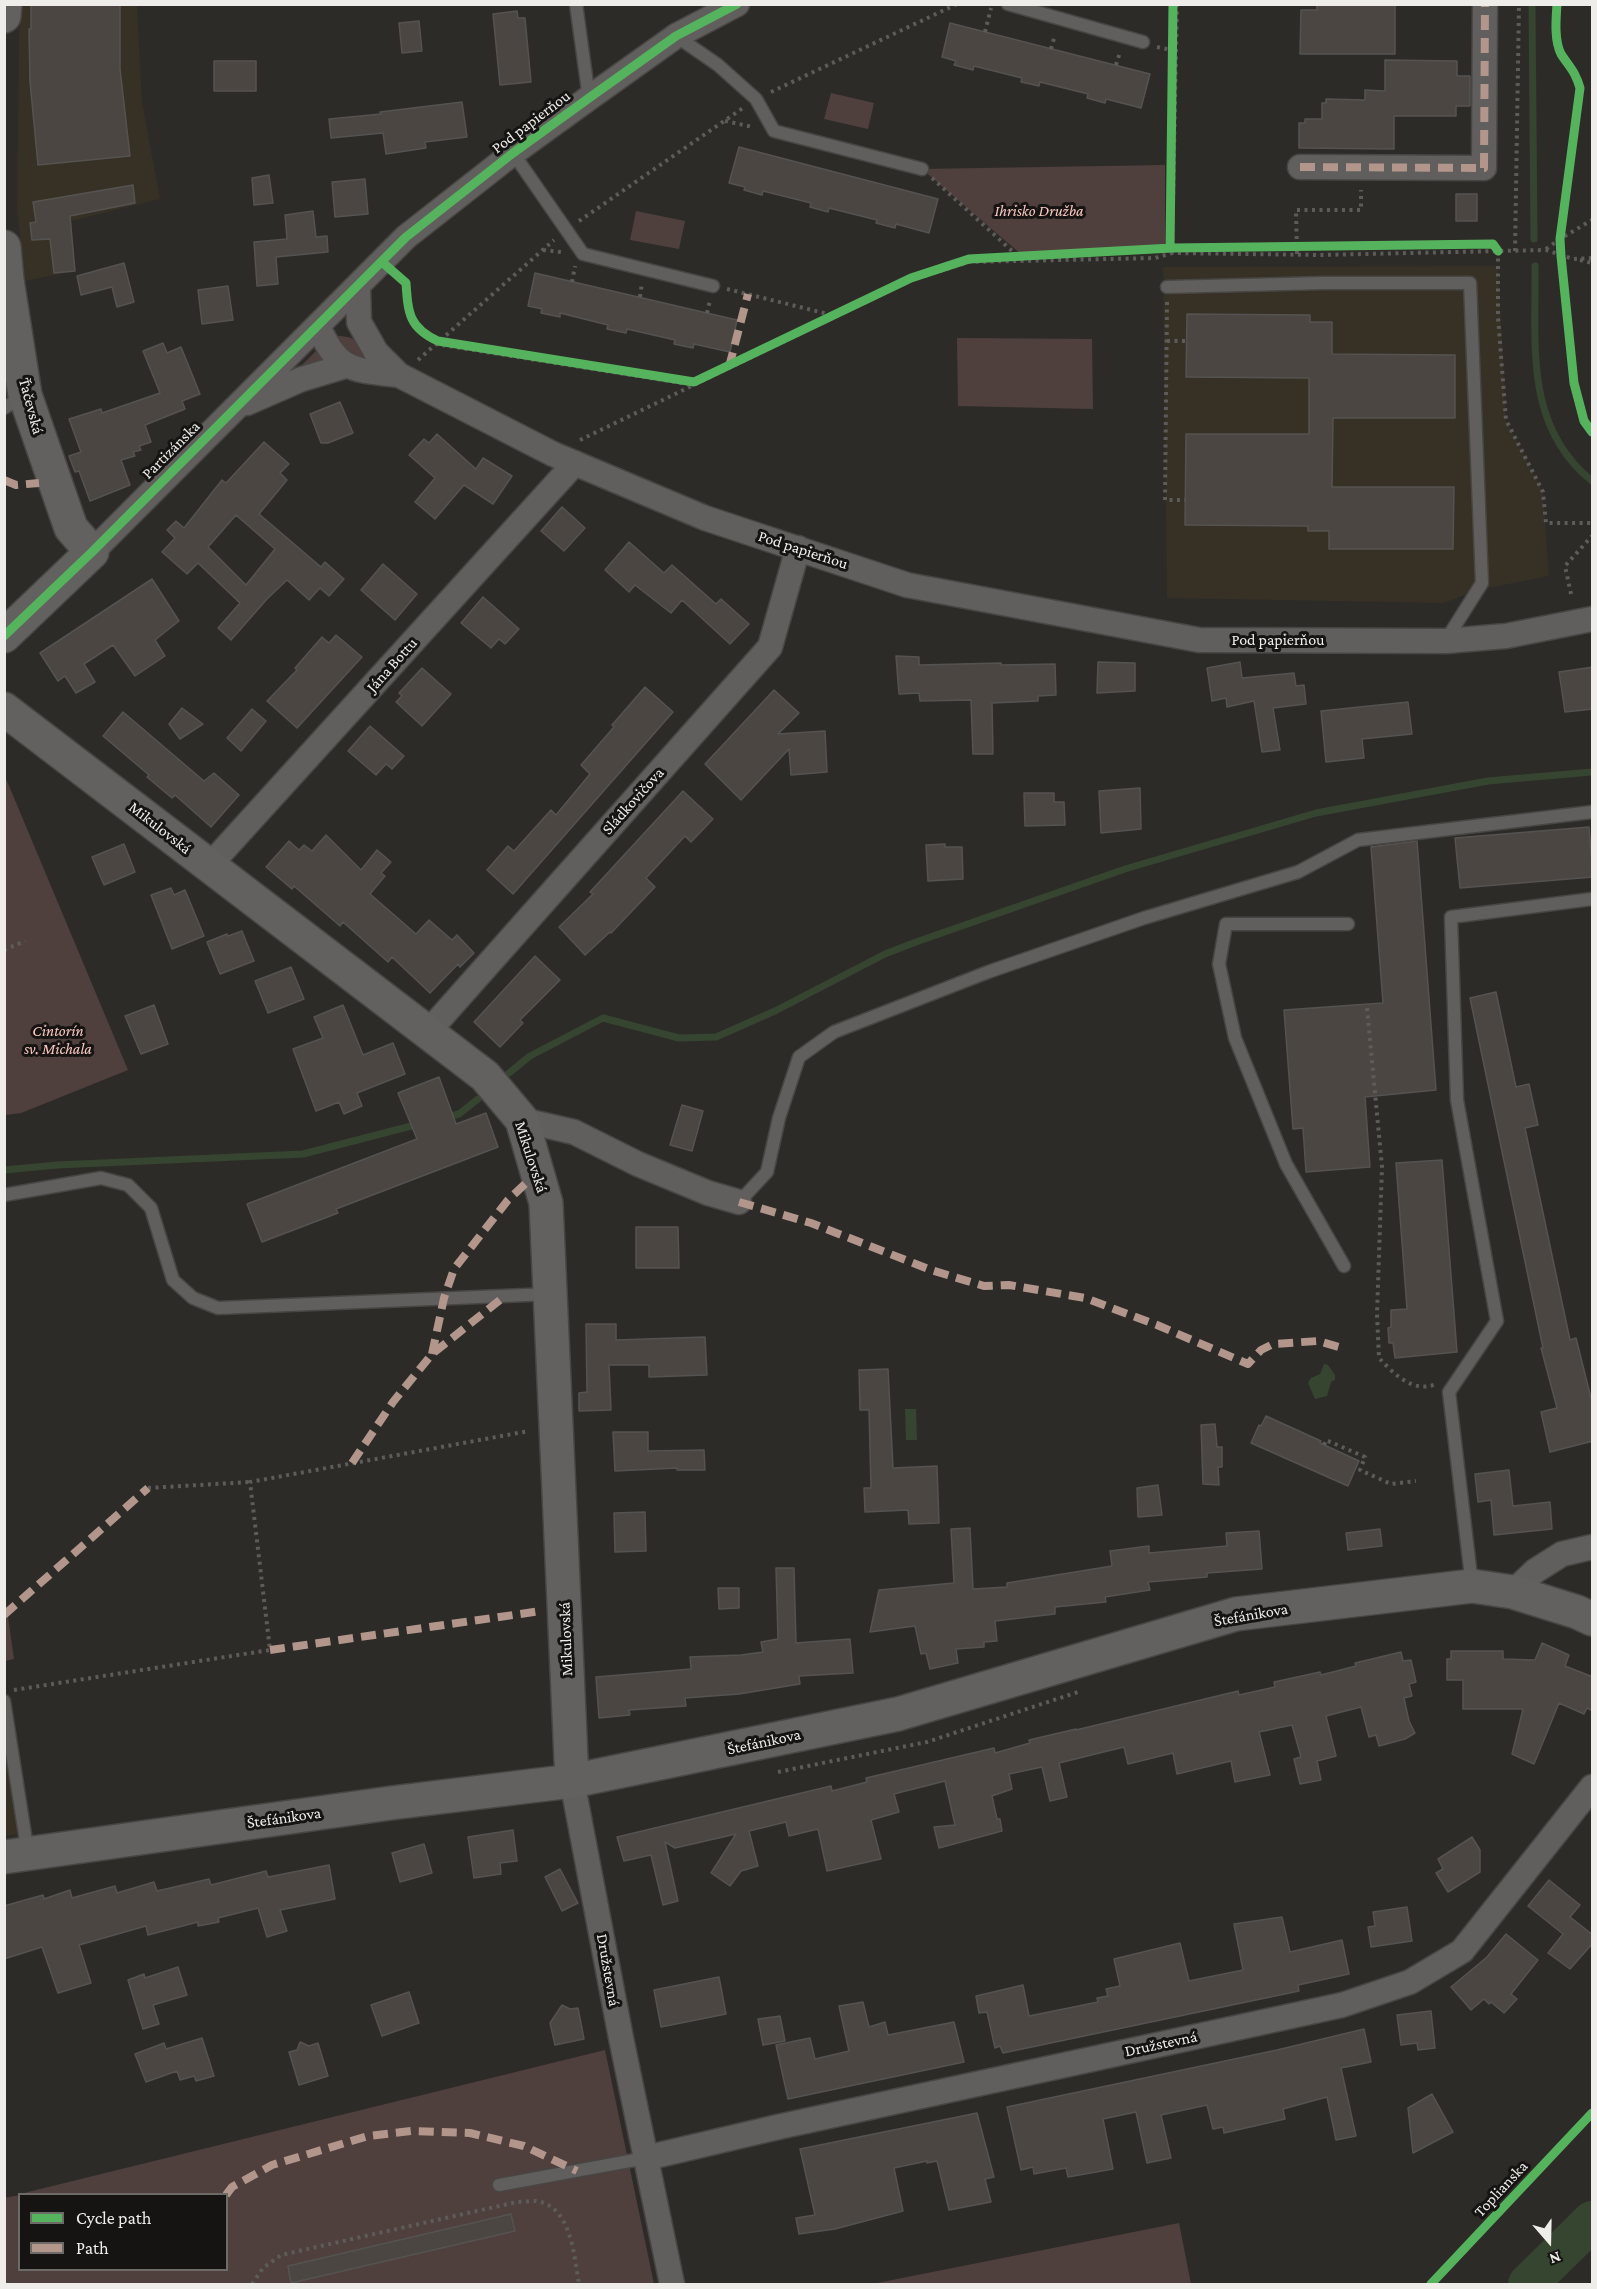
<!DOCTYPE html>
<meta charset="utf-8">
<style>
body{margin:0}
#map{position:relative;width:1597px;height:2289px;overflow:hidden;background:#2d2b28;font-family:"Crimson Pro",serif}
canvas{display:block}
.frame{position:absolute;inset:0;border:6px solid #efedea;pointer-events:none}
.legend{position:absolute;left:18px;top:2193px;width:210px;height:78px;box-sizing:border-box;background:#161412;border:2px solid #6d6b68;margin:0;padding:8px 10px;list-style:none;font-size:18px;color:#efedea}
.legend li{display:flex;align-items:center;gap:12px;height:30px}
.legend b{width:30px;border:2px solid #6d6b68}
.north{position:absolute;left:1519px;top:2211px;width:60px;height:60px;-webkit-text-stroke:4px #161412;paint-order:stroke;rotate:160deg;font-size:16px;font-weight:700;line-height:24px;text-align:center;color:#efedea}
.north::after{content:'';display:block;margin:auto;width:21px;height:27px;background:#efedea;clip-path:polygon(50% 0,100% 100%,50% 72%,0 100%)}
</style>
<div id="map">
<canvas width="1597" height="2289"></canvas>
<div class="frame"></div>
<ul class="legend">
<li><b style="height:8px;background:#56b35d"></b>Cycle path</li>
<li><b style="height:8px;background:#b2968c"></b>Path</li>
</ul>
<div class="north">N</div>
</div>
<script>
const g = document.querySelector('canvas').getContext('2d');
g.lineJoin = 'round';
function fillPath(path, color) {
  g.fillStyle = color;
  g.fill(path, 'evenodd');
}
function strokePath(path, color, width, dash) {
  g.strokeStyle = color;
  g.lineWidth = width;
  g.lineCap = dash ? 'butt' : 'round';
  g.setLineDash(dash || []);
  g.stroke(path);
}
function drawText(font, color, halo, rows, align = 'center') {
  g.font = font + ' "Crimson Pro",serif';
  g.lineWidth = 6;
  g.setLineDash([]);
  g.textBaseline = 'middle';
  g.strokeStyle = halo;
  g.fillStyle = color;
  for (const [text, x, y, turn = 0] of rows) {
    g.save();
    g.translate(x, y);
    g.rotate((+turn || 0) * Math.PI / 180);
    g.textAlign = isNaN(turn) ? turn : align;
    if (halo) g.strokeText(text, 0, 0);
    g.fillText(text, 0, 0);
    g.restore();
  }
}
fillPath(new Path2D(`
 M21 5H137L142 102 160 199 71 221 75 271 25 281 17 208 19 38Z
 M1498 266 1506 420 1543 492 1549 576 1478 590 1444 603 1167 598 1163 267Z
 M4 1696 25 1833 5 1836H4Z`), '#363025');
fillPath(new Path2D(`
 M831 93 874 103 868 129 824 119Z
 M1165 165V247L1154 249 1022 255 922 169Z
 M636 211 685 221 679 249 630 240Z
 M336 336C359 336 362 346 375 363 358 358 343 353 336 336Z
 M957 338 1092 339 1093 409 958 406Z
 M317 350 327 360 298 369Z
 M4 774 128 1070 21 1113 5 1115Z
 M5 1596 14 1659 5 1661H4Z
 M605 2050 654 2284H5L4 2198 20 2195V2270H226V2194H20Z
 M1179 2223 1191 2284H872Z`), '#50403d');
fillPath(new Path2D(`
 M1324 1364 1328 1365 1335 1375V1380L1331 1382 1327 1396 1315 1399 1308 1383 1311 1378 1320 1374Z
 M905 1409H916L917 1440H906Z`), '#364530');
strokePath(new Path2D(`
 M1532 4 1534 239
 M1535 266C1536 345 1524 426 1592 481
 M509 1073 530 1056 603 1018 679 1038 716 1037 775 1011 885 954 916 942 1125 869 1316 813 1488 781 1592 772
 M444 1118 459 1114 478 1099
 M4 1170 57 1165 303 1154 419 1124`), '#364530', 7);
strokePath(new Path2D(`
 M1528 2284 1592 2221`), '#364530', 40);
const building = new Path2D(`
 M31 4H120V69L130 156 38 165 30 82 29 29H31Z
 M1317 4H1395V54H1300L1301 10H1317Z
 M517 11 518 18H525L531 82 500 85 493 14Z
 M419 21 422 51 402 53 399 23Z
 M950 23 1150 74 1141 108 1106 99 1105 103 1087 98 1088 94 1040 82 1039 86 1021 82 1022 78 974 66 973 70 954 65 956 61 942 57Z
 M1385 60 1457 61V76H1470V106H1456V116H1394V149L1299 148V123H1305V119H1322V103H1326V99L1365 100V90L1385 91Z
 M214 61H256V91H214Z
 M462 102 467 137 425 142 426 148 386 154 383 133 331 138 329 119 381 114 380 112Z
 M739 147 938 199 929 233 896 224 895 228 876 223 877 220 829 208 828 212 810 207 811 203 763 191 762 195 744 190 745 187 729 183Z
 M269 175 273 203 254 205 252 178Z
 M365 179 368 214 335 217 332 182Z
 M133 185 135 203 70 216 75 271 54 273 50 239 32 240 30 223 36 222 33 202Z
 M1456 194H1477V221H1456Z
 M313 211 316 237 327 236 328 252 276 257 278 284 257 286 254 242 287 239 285 215Z
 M124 263 134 302 117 307 112 287 81 295 77 276Z
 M535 273 737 320 730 352 694 344 693 348 674 344 675 340 627 329 626 333 607 329 608 325 560 313V317L541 313 542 309 528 306Z
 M228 286 233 320 202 324 198 290Z
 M1187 314 1310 315V322H1332V354L1455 355V418H1333L1332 487H1454L1453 549H1329V531H1308V526L1185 525 1186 434H1309V378L1186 377Z
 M163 343 167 353 181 347 200 394 182 401 185 409 145 425 151 442 139 446 141 450 133 452 135 456 121 460 130 485 90 501 79 471 75 472 69 456 81 452 69 419 101 409 102 413 160 393 143 351Z
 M340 402 353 433 328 443H321L310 414Z
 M437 434 476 469 483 458 512 476 493 504 464 485 435 519 415 502 435 478 409 455 424 439 429 443Z
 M264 442 289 464 280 473 287 480 259 514 321 567 325 562 344 579 329 596 320 588 309 600 287 580 267 599 231 640 218 628 240 603 198 563 187 574 162 552 175 538 167 530 176 521 184 528 222 480 226 483ZM236 515 275 549 246 585 208 547Z
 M562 507 585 528 564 551 541 531Z
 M629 542 664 573 672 565 716 604 721 599 749 624 730 644 682 600 671 613 635 585 629 592 605 570Z
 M383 564 417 594 395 620 361 590Z
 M152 579 179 621 155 640 165 656 135 676 113 645 84 664 95 682 76 693 65 676 58 681 40 653Z
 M483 597 519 629 505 644 499 639 491 648 461 623Z
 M336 635 362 657 297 728 267 701 297 670 295 668 322 637 329 643Z
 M896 656 919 657V665L1001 663V665L1055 664 1056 695 1038 696V701L992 703 993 754H973L971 700 920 701 919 693 899 694Z
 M1098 662 1135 663V691L1097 693Z
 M1240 662 1242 678 1294 673 1296 686 1304 685 1306 704 1273 708 1280 750 1262 752 1254 701 1227 707 1226 698 1212 701 1207 668Z
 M1593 667V709L1565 712 1559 672Z
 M422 668 451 694 422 726 396 702 402 696 399 693Z
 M645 687 673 712 513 894 487 870 508 846 514 851 551 810 556 815 590 774 581 765 614 727 612 725Z
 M774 690 799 713 778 734 825 731 827 772 791 775 789 749 741 800 705 764Z
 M1408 702 1412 734 1362 739 1364 758 1326 762 1321 711Z
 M182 708 203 724 180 739 169 724Z
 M252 709 266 721 241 751 227 738Z
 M123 712 204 781 214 773 239 795 211 827 175 795 172 798 147 777 149 775 103 736Z
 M370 726 404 756 392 769 386 764 376 775 348 751Z
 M1140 788 1141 829 1101 833 1099 791Z
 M683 791 713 819 691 842 685 836 646 878 655 887 611 933 610 932 585 955 559 927 593 894 590 892Z
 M1024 793H1054V802H1064L1065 825 1025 826Z
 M1589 827 1593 877 1460 888 1455 838Z
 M326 835 361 870 377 850 391 862 381 873 385 876 370 894 416 934 429 920 452 940 457 935 474 953 460 967 458 964 430 993 392 957 388 962 343 922 340 926 294 886 292 889 266 867 289 841 299 850 304 845 312 851Z
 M1417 841 1436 1090 1365 1097 1370 1167 1306 1172 1303 1128 1293 1129 1284 1010 1383 1003 1371 847Z
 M124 844 135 872 104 885 92 857Z
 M945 844V847H962L963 879 928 881 926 845Z
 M171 888 174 895 185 890 204 936 172 949 151 895Z
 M242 931 254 961 220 974 207 942 227 934 228 936Z
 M535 956 560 980 520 1020 523 1023 500 1047 474 1022Z
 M291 967 304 999 268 1013 255 981Z
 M1496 992 1516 1087 1529 1084 1538 1125 1525 1128 1570 1340 1576 1338 1593 1406V1441L1550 1452 1541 1412 1557 1408 1541 1348H1543L1470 998Z
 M154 1005 168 1044 141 1054 125 1016Z
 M343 1005 363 1055 393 1043 405 1074 357 1093 362 1106 344 1114 339 1102 316 1111 293 1049 323 1038 314 1017Z
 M439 1077 456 1124 486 1113 498 1147 336 1209 338 1213 262 1242 247 1204 417 1139 398 1093Z
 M682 1105 703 1111 692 1151 670 1145Z
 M1442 1160 1457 1352 1395 1358 1393 1343H1389L1388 1328 1391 1327V1310L1407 1309 1396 1163Z
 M636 1227H678L679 1268H636Z
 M586 1324H616V1340L705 1337 707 1375 649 1377V1365H609L611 1410 579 1411V1393L587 1392Z
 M888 1369 893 1468 937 1466 939 1523 909 1524 908 1510 865 1512 864 1488H871L869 1410H860L859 1370Z
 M1266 1416 1321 1441 1320 1443 1359 1461 1348 1486 1251 1443 1259 1425 1261 1426Z
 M1215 1424 1217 1447H1222V1467H1218L1219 1485 1203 1484 1201 1425Z
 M613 1432H648V1451L704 1450 705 1470H677V1468L615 1471Z
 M1509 1470 1513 1506 1550 1502 1552 1529 1494 1535 1491 1500 1478 1502 1475 1474Z
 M1158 1485 1162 1515 1138 1517 1137 1488Z
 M645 1512 646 1551 615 1552 614 1513Z
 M970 1528 973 1589 1007 1587V1583L1112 1566 1110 1551 1149 1546V1553L1227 1546 1226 1533 1259 1531 1262 1569 1207 1573V1577L1148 1582 1150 1590 1105 1597 1106 1602 1055 1607V1614L995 1621 997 1641 984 1642V1647L956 1649 958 1663 930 1669 926 1653 921 1654 915 1626 870 1632 879 1590 954 1583 951 1529Z
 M1380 1529 1382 1546 1348 1550 1346 1533Z
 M776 1568H794L796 1643 850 1639 853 1673 799 1676 800 1684 739 1694 685 1698 686 1706 629 1710 630 1715 599 1718 596 1677 691 1669 690 1657 741 1655 763 1652 761 1642 778 1639Z
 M718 1588H739V1608L719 1609Z
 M1542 1643 1569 1655 1565 1666 1593 1677V1711L1587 1708 1584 1714 1559 1703 1534 1764 1512 1754 1523 1709H1463V1680H1447V1659H1451V1651H1503V1659L1535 1660Z
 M1401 1652 1403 1661 1411 1660 1416 1682 1409 1684 1412 1696 1404 1698 1409 1721 1415 1733 1405 1739 1379 1746 1376 1735 1369 1737 1361 1707 1326 1716 1336 1756 1317 1761 1321 1780 1300 1784 1294 1759 1301 1757 1292 1725 1259 1732 1270 1775 1235 1782 1231 1761 1177 1774 1173 1753 1128 1764 1124 1747 1059 1763 1067 1797 1050 1801 1042 1767 1009 1774 1012 1789 992 1796 997 1819H1000L1002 1831 939 1848 934 1827 955 1825 945 1781 894 1794 899 1812 871 1820 881 1859 827 1871 818 1829 789 1836 786 1822 749 1831 758 1866 741 1871 730 1886 711 1873 736 1834 675 1848 665 1842 678 1901 663 1905 651 1855 624 1861 617 1837 831 1786 832 1791 867 1782 866 1778 994 1748 995 1753 1030 1743 1029 1740 1076 1729V1730L1238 1691 1239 1695 1275 1687 1274 1682 1320 1672 1321 1675 1356 1666 1355 1663Z
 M513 1830 517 1861 500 1863 501 1874 474 1878 468 1837Z
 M1472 1837 1480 1850V1872L1448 1892 1436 1873 1443 1869 1438 1859Z
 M424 1844 432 1873 400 1882 392 1853Z
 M329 1865 335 1899 280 1910 287 1931 267 1937 258 1908 218 1918 219 1922 198 1926V1922L148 1935 146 1926 79 1945 91 1983 58 1993 42 1947 4 1959V1906L43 1895 44 1899 70 1890 72 1898 115 1886 117 1893 154 1882 157 1891 209 1879 211 1885 266 1871 268 1877Z
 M560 1869 578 1903 562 1911 545 1877Z
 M1549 1880 1580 1905 1570 1917 1593 1935V1943L1570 1969 1548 1953 1563 1934 1528 1906Z
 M1407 1907 1412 1941 1371 1947 1368 1927 1375 1926 1373 1912Z
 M1282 1917 1290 1952 1342 1940 1349 1974 1298 1985 1299 1991 1003 2053 1000 2046 995 2048 987 2012 979 2013 976 1996 1023 1985 1029 2016 1098 2002 1097 1998 1108 1996 1106 1989 1120 1986 1114 1959 1180 1943 1189 1981 1243 1970 1234 1924Z
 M1506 1934 1538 1960 1511 1994 1517 1999 1504 2013 1491 2002 1489 2004 1484 1999 1471 2010 1451 1987 1487 1957Z
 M178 1967 187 1995 153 2005 159 2024 143 2029 128 1980 144 1974 145 1978Z
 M719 1977 726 2014 661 2027 654 1990Z
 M409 1992 419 2023 382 2036 371 2005Z
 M863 2002 869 2027 885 2022 888 2035 954 2022 964 2062 788 2099 776 2045 810 2038 815 2059 849 2051 839 2006Z
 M562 2005 570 2009 578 2008 584 2039 555 2045 550 2023Z
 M1431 2011 1435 2048 1418 2050 1417 2043 1401 2045 1397 2015Z
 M780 2016 785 2041 763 2045 758 2019Z
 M1364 2029 1371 2062 1341 2068 1356 2136 1336 2140 1327 2097 1283 2109 1285 2119 1224 2133 1223 2127 1213 2129 1207 2105 1161 2115 1171 2158 1147 2163 1136 2112 1103 2119 1113 2169 1068 2177 1066 2168 1034 2174 1033 2167 1021 2170 1007 2107 1277 2050Z
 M202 2038 214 2076 196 2081 194 2076 180 2080 177 2071 146 2082 135 2054 164 2043 166 2049Z
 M300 2042 309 2046 318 2043 328 2076 299 2085 289 2052 297 2050Z
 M1432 2094 1453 2132 1413 2153 1408 2108Z
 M977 2113 994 2177 985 2179 991 2202 949 2210 937 2161 927 2163V2161L894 2168 903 2211 835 2229 799 2234 796 2218 815 2215 800 2149Z
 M511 2214 515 2231 291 2283 288 2266Z`);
fillPath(building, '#4b4642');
strokePath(building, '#555351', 1.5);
const lane = new Path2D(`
 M576 4 589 98
 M1008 4 1143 42
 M676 36 718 65 756 99 774 131 922 169
 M513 153 583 254 713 286
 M1167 287 1323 283H1470L1482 583 1446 640
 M4 408 24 396
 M4 1195 101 1178 128 1185 151 1208 173 1280 193 1298 218 1308 550 1294
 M739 1202 767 1172 779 1118 799 1057 834 1032 988 972 1144 918 1298 872 1358 840 1592 812
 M1344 1266 1286 1164 1235 1038 1219 964 1226 924H1348
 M1472 1585 1449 1392 1497 1321 1457 1100 1451 917 1592 899
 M4 1701 28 1854
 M499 2185 646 2158`);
const street = new Path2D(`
 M1300 167 1484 168 1485 4
 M358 286 359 322 376 352 399 375 553 454 705 518 907 585 1199 640 1446 641 1506 636 1592 619
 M318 326C338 372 353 370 399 375
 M247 403 302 379 345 366
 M92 552 406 237 513 153 589 98 676 36 737 4
 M209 866 575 463
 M428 1032 770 647 798 548
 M522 1120 574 1132 638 1164 708 1193 739 1202
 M1513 1592 1535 1571 1562 1554 1592 1547
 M572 1781 621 2038 672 2284
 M646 2158 778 2127 1342 2005 1410 1982 1462 1951 1592 1787`);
const secondary = new Path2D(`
 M4 16 5 4
 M4 247 7 280 25 395 71 528 92 552 4 636
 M4 709 485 1076 522 1120 546 1203 572 1781
 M4 1857 391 1803 572 1781 898 1714 1236 1614 1472 1586 1513 1592 1577 1612 1592 1619`);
strokePath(lane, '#474644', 15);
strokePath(street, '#474644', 27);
strokePath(secondary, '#474644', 36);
strokePath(new Path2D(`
 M1177 4 1172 253 1321 255 1546 250 1573 259 1592 258
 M985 32 991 8
 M1157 47 1176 51
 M1051 49 1055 35
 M1116 65 1120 52
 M771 92 957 4
 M725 121 753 127
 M932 178 1022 260
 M579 221 743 108
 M1546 249 1560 239 1592 220
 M543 250 561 252
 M1498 251V317L1506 420 1543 492 1546 523H1592
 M1515 251 1519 4
 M1297 254 1296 210H1361V190
 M1580 260 1592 263
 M572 282 575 266
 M727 289 836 316
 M640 297 642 283
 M1167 302 1165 500H1185
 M707 313 710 300
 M1167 341H1186
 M435 344 694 385
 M418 360 554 240
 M580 440 911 280 969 262 1155 258 1172 253
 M1571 594 1565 566 1592 536
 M4 950 25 941
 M1367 1008 1382 1167 1377 1314 1379 1358C1393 1373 1413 1394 1436 1384
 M1324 1445 1326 1440 1365 1457 1360 1470 1391 1484 1416 1481
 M148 1488 250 1482
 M14 1690 270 1650 250 1482 529 1431
 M778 1772 927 1742 1081 1691
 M252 2284 263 2268 281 2255 517 2202C523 2202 530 2201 536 2201 572 2206 574 2257 579 2284`), '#5d5c5b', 4, [3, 4.5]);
strokePath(lane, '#605f5d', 12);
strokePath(street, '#605f5d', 24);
strokePath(secondary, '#626160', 33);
strokePath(new Path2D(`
 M1300 167 1484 168 1485 4
 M729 367 748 294
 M4 480 16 485 39 483
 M739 1202 811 1223 931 1270 984 1286 1009 1285 1085 1298 1157 1325 1248 1364 1261 1350 1273 1344 1318 1341 1346 1349
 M432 1354 444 1298 454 1269 508 1200 525 1184
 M352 1463 393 1402 432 1354 505 1296
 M4 1615 148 1488
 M270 1650 541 1611
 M226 2195 232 2187 272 2165 368 2136 411 2131 470 2133 524 2146 577 2171`), '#b2968c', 8, [15, 8]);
strokePath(new Path2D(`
 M1557 4C1556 19 1554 40 1561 54 1570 68 1575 71 1580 88L1560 239 1561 256 1574 383 1584 421 1592 432
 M1170 248 1173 4
 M382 262 406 283C408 313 409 328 438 341L694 382 911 278 969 259 1172 248 1493 244 1498 251
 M4 636 92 552 406 237 513 153 589 98 676 36 737 4
 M1431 2284 1592 2113`), '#56b35d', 9);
drawText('16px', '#efedea', '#161412', [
 ["Pod papierňou",531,122,-37],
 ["Ťačevská",31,406,75],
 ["Partizánska",171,450,-45],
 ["Pod papierňou",803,550,18],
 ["Pod papierňou",1278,640],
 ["Jána Bottu",392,665,-48],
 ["Sládkovičova",633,801,-48],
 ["Mikulovská",160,828,38],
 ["Mikulovská",531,1157,72],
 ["Štefánikova",1251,1615,-10],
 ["Mikulovská",566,1639,-92],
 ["Štefánikova",764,1742,-12],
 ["Štefánikova",284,1818,-8],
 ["Družstevná",608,1970,80],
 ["Družstevná",1161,2044,-12],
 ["Toplianska",1501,2189,-47]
]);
drawText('italic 16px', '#fac7c0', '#161412', [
 ["Ihrisko Družba",1039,211],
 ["Cintorín",58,1031],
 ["sv. Michala",58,1049]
]);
</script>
